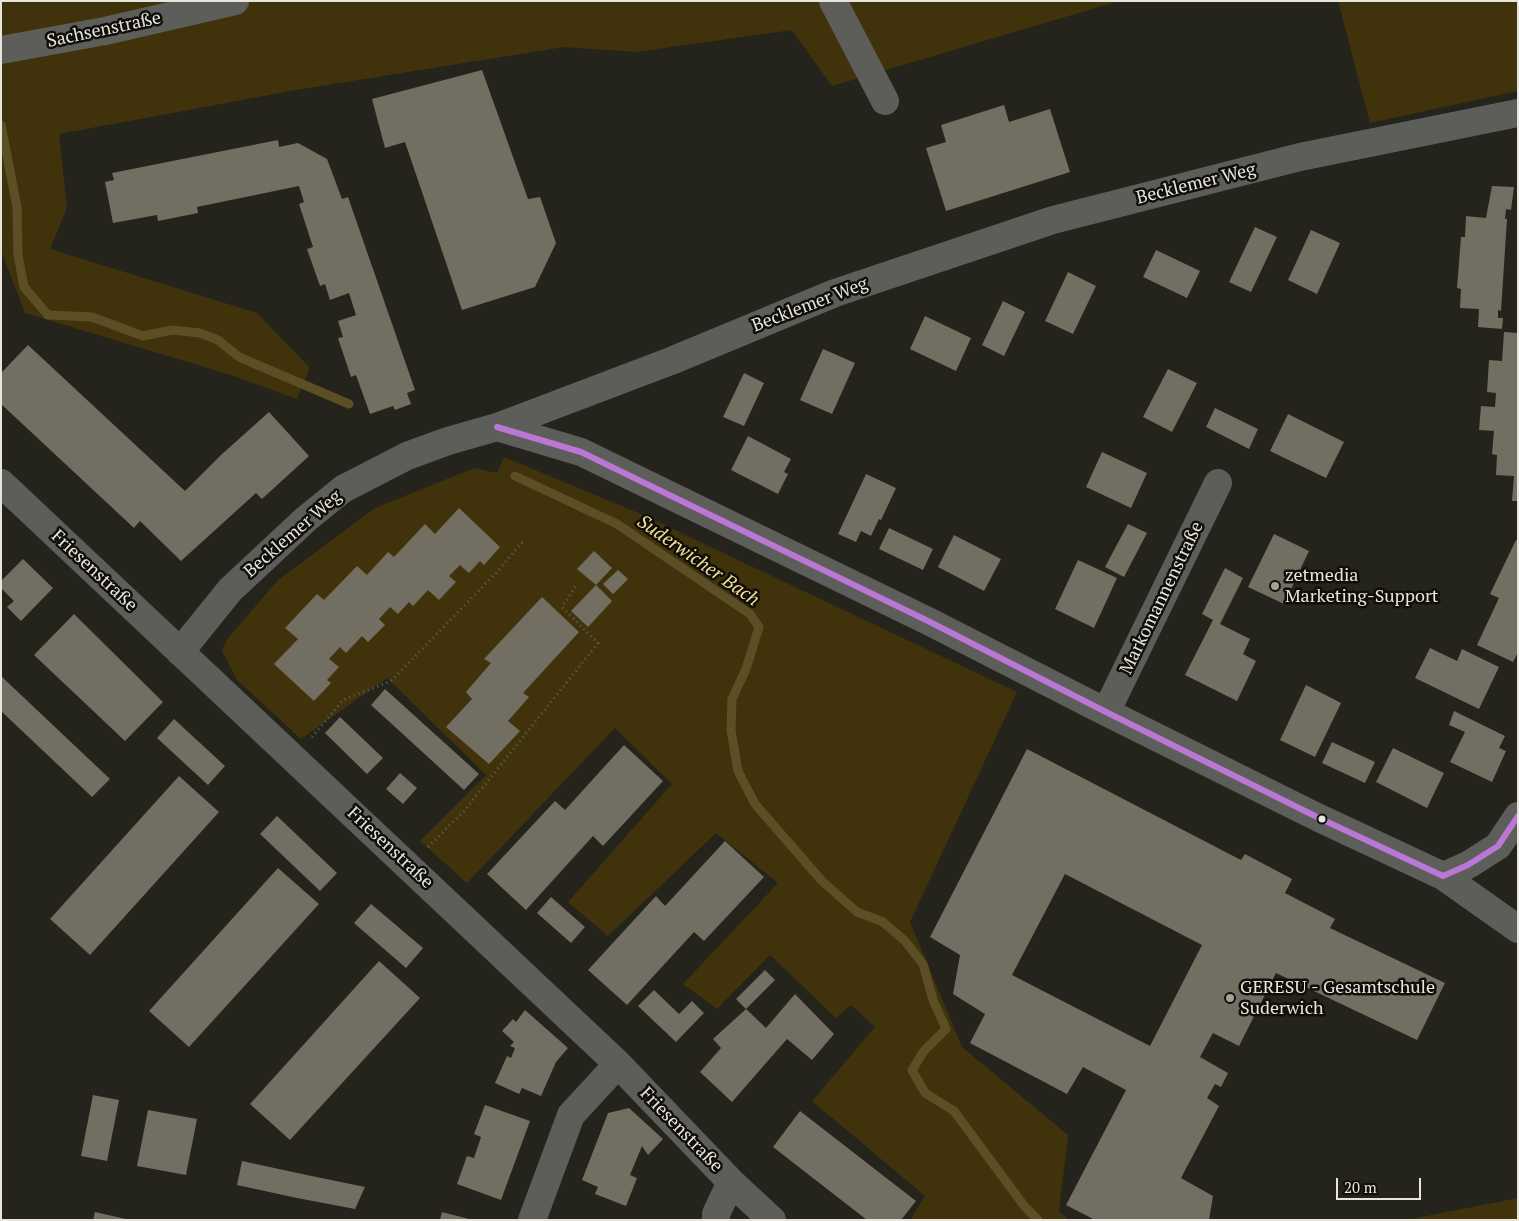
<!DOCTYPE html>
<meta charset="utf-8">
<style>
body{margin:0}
#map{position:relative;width:1519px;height:1221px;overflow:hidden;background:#24231c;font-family:"PT Serif",serif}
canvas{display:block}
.frame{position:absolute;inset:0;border:2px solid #e8e5dd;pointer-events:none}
.scale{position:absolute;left:1336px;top:1178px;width:85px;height:22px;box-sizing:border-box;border:2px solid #e8e5dd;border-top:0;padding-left:6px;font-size:15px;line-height:18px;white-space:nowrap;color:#e8e5dd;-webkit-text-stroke:4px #0f0e09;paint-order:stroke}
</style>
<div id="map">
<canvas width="1519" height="1221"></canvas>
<div class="frame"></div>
<div class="scale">20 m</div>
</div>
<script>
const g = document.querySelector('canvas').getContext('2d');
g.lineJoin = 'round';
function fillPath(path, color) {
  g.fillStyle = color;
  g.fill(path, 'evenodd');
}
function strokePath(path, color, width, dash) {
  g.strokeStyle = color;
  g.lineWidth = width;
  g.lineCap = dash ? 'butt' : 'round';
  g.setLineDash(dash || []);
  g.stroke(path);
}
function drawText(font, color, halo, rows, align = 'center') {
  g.font = font + ' "PT Serif",serif';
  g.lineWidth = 5;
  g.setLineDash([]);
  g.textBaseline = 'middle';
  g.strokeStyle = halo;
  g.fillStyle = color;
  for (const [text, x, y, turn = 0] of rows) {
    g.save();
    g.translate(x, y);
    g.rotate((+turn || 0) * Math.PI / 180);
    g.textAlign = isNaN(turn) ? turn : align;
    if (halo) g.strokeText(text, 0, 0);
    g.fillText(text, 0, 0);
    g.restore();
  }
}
fillPath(new Path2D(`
 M1 1H1119L832 86 792 30 636 52 564 47 296 90 59 134 67 208 50 249 257 313 310 368 297 399 231 375 25 313 1 251Z
 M1338 1H1518V91L1370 123Z
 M504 457 643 515 1017 692 910 922 962 1047 1068 1135 1059 1211 1070 1220H910L925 1196 812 1101 875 1027 851 1005 836 1018 770 955 717 1009 683 984 778 883 716 833 608 936 568 902 672 784 615 728 467 883 420 841 486 775 387 678 301 739 237 680 222 651 228 638 278 580 375 508 474 468 497 473Z
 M1518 1198V1220H1406Z`), '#40330c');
strokePath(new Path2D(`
 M1 125 17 207 18 255 24 287 48 315 92 317 143 336 172 330 200 333 218 340 239 357 349 404
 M515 476 617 524 750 614 759 627 746 669 732 699 731 730 738 771 755 804 822 881 857 912 883 922 905 941 923 964 933 1000 946 1029 924 1051 912 1070 925 1093 954 1111 1025 1207 1038 1220`), '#5c4f26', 9);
fillPath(new Path2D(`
 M482 70 528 199 540 197 556 243 535 287 462 310 405 142 385 148 372 99Z
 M1004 105 1009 122 1050 109 1070 172 946 211 926 148 946 142 941 125Z
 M278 140 279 147 298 143 327 159 342 199 348 197 415 390 407 393 411 404 395 410 393 406 370 414 356 375 351 377 338 338 343 337 338 321 356 315 349 293 330 300 325 284 320 286 307 249 313 247 299 204 304 202 299 186 197 207 198 213 158 221 157 215 113 223 105 182 114 180 112 173Z
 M1492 186 1514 187 1511 210 1506 209 1505 219H1507L1501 311 1498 310V318H1503L1502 329 1478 327 1479 309 1460 308 1461 289 1457 288 1461 237H1465L1466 216 1486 218Z
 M1255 227 1277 237 1251 292 1229 282Z
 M1311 230 1340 243 1317 294 1288 280Z
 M1156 250 1200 271 1187 298 1143 277Z
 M1068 272 1096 286 1073 334 1045 321Z
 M1003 301 1025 312 1004 356 982 345Z
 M925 316 971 338 956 371 910 349Z
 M1504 332 1518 333V501H1512L1514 476 1496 475 1497 455 1492 454 1494 431 1479 430 1481 406 1495 407 1496 393 1487 392 1489 360 1502 361Z
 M28 345 185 491 221 455 269 412 309 456 262 499 256 493 181 561 140 521 134 528 1 404V373Z
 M823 349 855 363 832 414 800 400Z
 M1168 369 1197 383 1172 432 1143 417Z
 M744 373 764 383 744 426 723 417Z
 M1215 408 1258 429 1249 449 1206 427Z
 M1288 414 1344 442 1326 478 1270 451Z
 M748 436 791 459 784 472 788 474 778 494 731 470Z
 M1102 452 1147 473 1131 508 1086 487Z
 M866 474 896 488 881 520 879 519 871 536 861 531 856 542 838 534Z
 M459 508 500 547 484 565 480 561 469 573 460 565 449 576 456 582 439 600 428 590 413 606 409 602 398 614 390 607 379 619 385 625 368 642 362 636 346 653 340 647 329 659 339 667 327 680 331 683 314 701 274 664 298 639 285 628 317 594 324 600 357 566 367 575 388 552 394 557 425 524 435 534Z
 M1128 524 1147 533 1124 577 1105 567Z
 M889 528 933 549 923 570 879 549Z
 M1274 534 1309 551 1284 604 1248 587Z
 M954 535 1001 559 984 591 938 567Z
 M1516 540 1518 541V652L1513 662 1477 645 1499 598 1490 594Z
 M594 551 612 568 596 585 577 569Z
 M23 559 53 588 21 621 7 607 14 601 1 588V581Z
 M1078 560 1117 578 1094 628 1055 609Z
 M1225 568 1243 578 1220 624 1250 639 1243 654 1256 661 1237 701 1185 675 1213 620 1202 614Z
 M618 570 628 579 613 594 603 584Z
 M596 585 612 601 588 627 571 611Z
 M542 597 579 632 523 693 529 697 508 721 520 731 489 764 446 727 472 699 466 692 491 663 484 659Z
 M74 614 163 702 125 741 34 655Z
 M1430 648 1457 661 1462 649 1499 667 1479 709 1415 678Z
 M1 676 110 779 92 797 1 711Z
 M1306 685 1341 703 1315 757 1280 740Z
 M385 689 479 774 464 790 371 705Z
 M1454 711 1505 736 1499 748 1506 751 1492 782 1450 762 1465 732 1449 725Z
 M340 717 383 758 367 774 325 733Z
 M174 719 225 766 208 785 157 738Z
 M1332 742 1375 762 1365 783 1322 763Z
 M624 745 663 781 603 846 593 836 526 910 487 874 555 801 565 810Z
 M1393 748 1444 773 1427 808 1376 782Z
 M1027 749 1241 860 1245 854 1292 879 1285 893 1335 919 1330 928 1445 983 1417 1040 1276 973 1239 1046 1213 1033 1200 1057 1228 1073 1221 1087 1215 1084 1207 1098 1219 1106 1181 1178 1213 1196 1209 1220H1095L1066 1205 1126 1090 1083 1067 1067 1094 970 1043 985 1014 953 994 960 955 930 937ZM1065 874 1202 945 1150 1046 1012 975Z
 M400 773 417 788 403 804 386 789Z
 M179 776 219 812 90 955 50 919Z
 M277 816 337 873 320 891 260 834Z
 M725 841 764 877 704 941 694 932 627 1005 588 970 656 896 665 906Z
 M278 868 319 904 189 1047 149 1011Z
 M551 897 585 927 571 943 537 913Z
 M371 904 423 948 406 968 354 923Z
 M379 961 420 998 290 1140 250 1104Z
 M765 970 775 980 746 1009 766 1028 795 994 834 1034 812 1060 787 1039 732 1102 700 1072 721 1048 713 1039 746 1009 736 999Z
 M654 990 679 1014 692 1001 704 1013 676 1042 638 1006Z
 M525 1010 568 1048 556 1062 541 1096 522 1088 519 1094 495 1083 507 1056 511 1058 515 1048 510 1046 514 1042 502 1031 513 1019 516 1022Z
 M93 1095 119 1100 107 1161 81 1156Z
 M485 1105 530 1121 501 1200 457 1184 467 1156 474 1158 481 1137 474 1134Z
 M629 1108 663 1139 648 1155 642 1146 630 1175 637 1178 626 1206 595 1194 598 1187 582 1180 608 1113Z
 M148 1110 197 1119 186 1175 137 1166Z
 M800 1111 916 1201 901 1220H867L773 1147Z
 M242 1161 302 1174 365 1187 355 1209 297 1198 237 1185Z
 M95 1212 126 1219V1220H93Z
 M442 1212 469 1219 468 1220H440Z`), '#726e61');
strokePath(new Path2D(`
 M312 737 343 700 391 681 497 572 524 540
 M428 847 464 811 598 643 562 607 576 586`), '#605f5b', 3, [1, 4]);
strokePath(new Path2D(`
 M833 1 885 101
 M1 50 105 31 235 1
 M497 427 581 452 930 622 1106 712 1319 818 1443 876 1518 929
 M1 483 618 1064 731 1182 772 1220
 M180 652 230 590 306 519 343 489 407 456 448 441 497 427 671 361 835 293 1053 220 1300 157 1518 113
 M1106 712 1218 483
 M1443 876 1468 865 1498 846 1518 816
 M532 1220 571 1115 618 1064
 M716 1220V1214L731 1182`), '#5d5d5a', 28);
strokePath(new Path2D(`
 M497 427 581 452 930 622 1106 712 1319 818 1443 876 1468 865 1498 846 1518 816`), '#ba77d6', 6);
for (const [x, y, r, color] of [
 [1275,586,5,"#a3a199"],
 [1322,819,4.5,"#e8e5dd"],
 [1230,998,5,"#a3a199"]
]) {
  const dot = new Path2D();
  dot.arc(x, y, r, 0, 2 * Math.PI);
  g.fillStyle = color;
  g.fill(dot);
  strokePath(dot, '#0f0e09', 2);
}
drawText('18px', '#e8e5dd', '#0f0e09', [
 ["Sachsenstraße",104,30,-12],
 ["Becklemer Weg",1196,184,-14],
 ["Becklemer Weg",810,305,-21],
 ["Becklemer Weg",293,534,-41],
 ["Friesenstraße",94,571,43],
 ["Markomannenstraße",1162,598,-64],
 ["Friesenstraße",390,848,43],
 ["Friesenstraße",681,1130,46]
]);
drawText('18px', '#e8e5dd', '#0f0e09', [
 ["zetmedia",1285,576],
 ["Marketing-Support",1285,597],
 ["GERESU - Gesamtschule",1240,988],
 ["Suderwich",1240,1009]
], 'left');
drawText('italic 19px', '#f7dd96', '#0f0e09', [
 ["Suderwicher Bach",698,561,35]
]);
</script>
